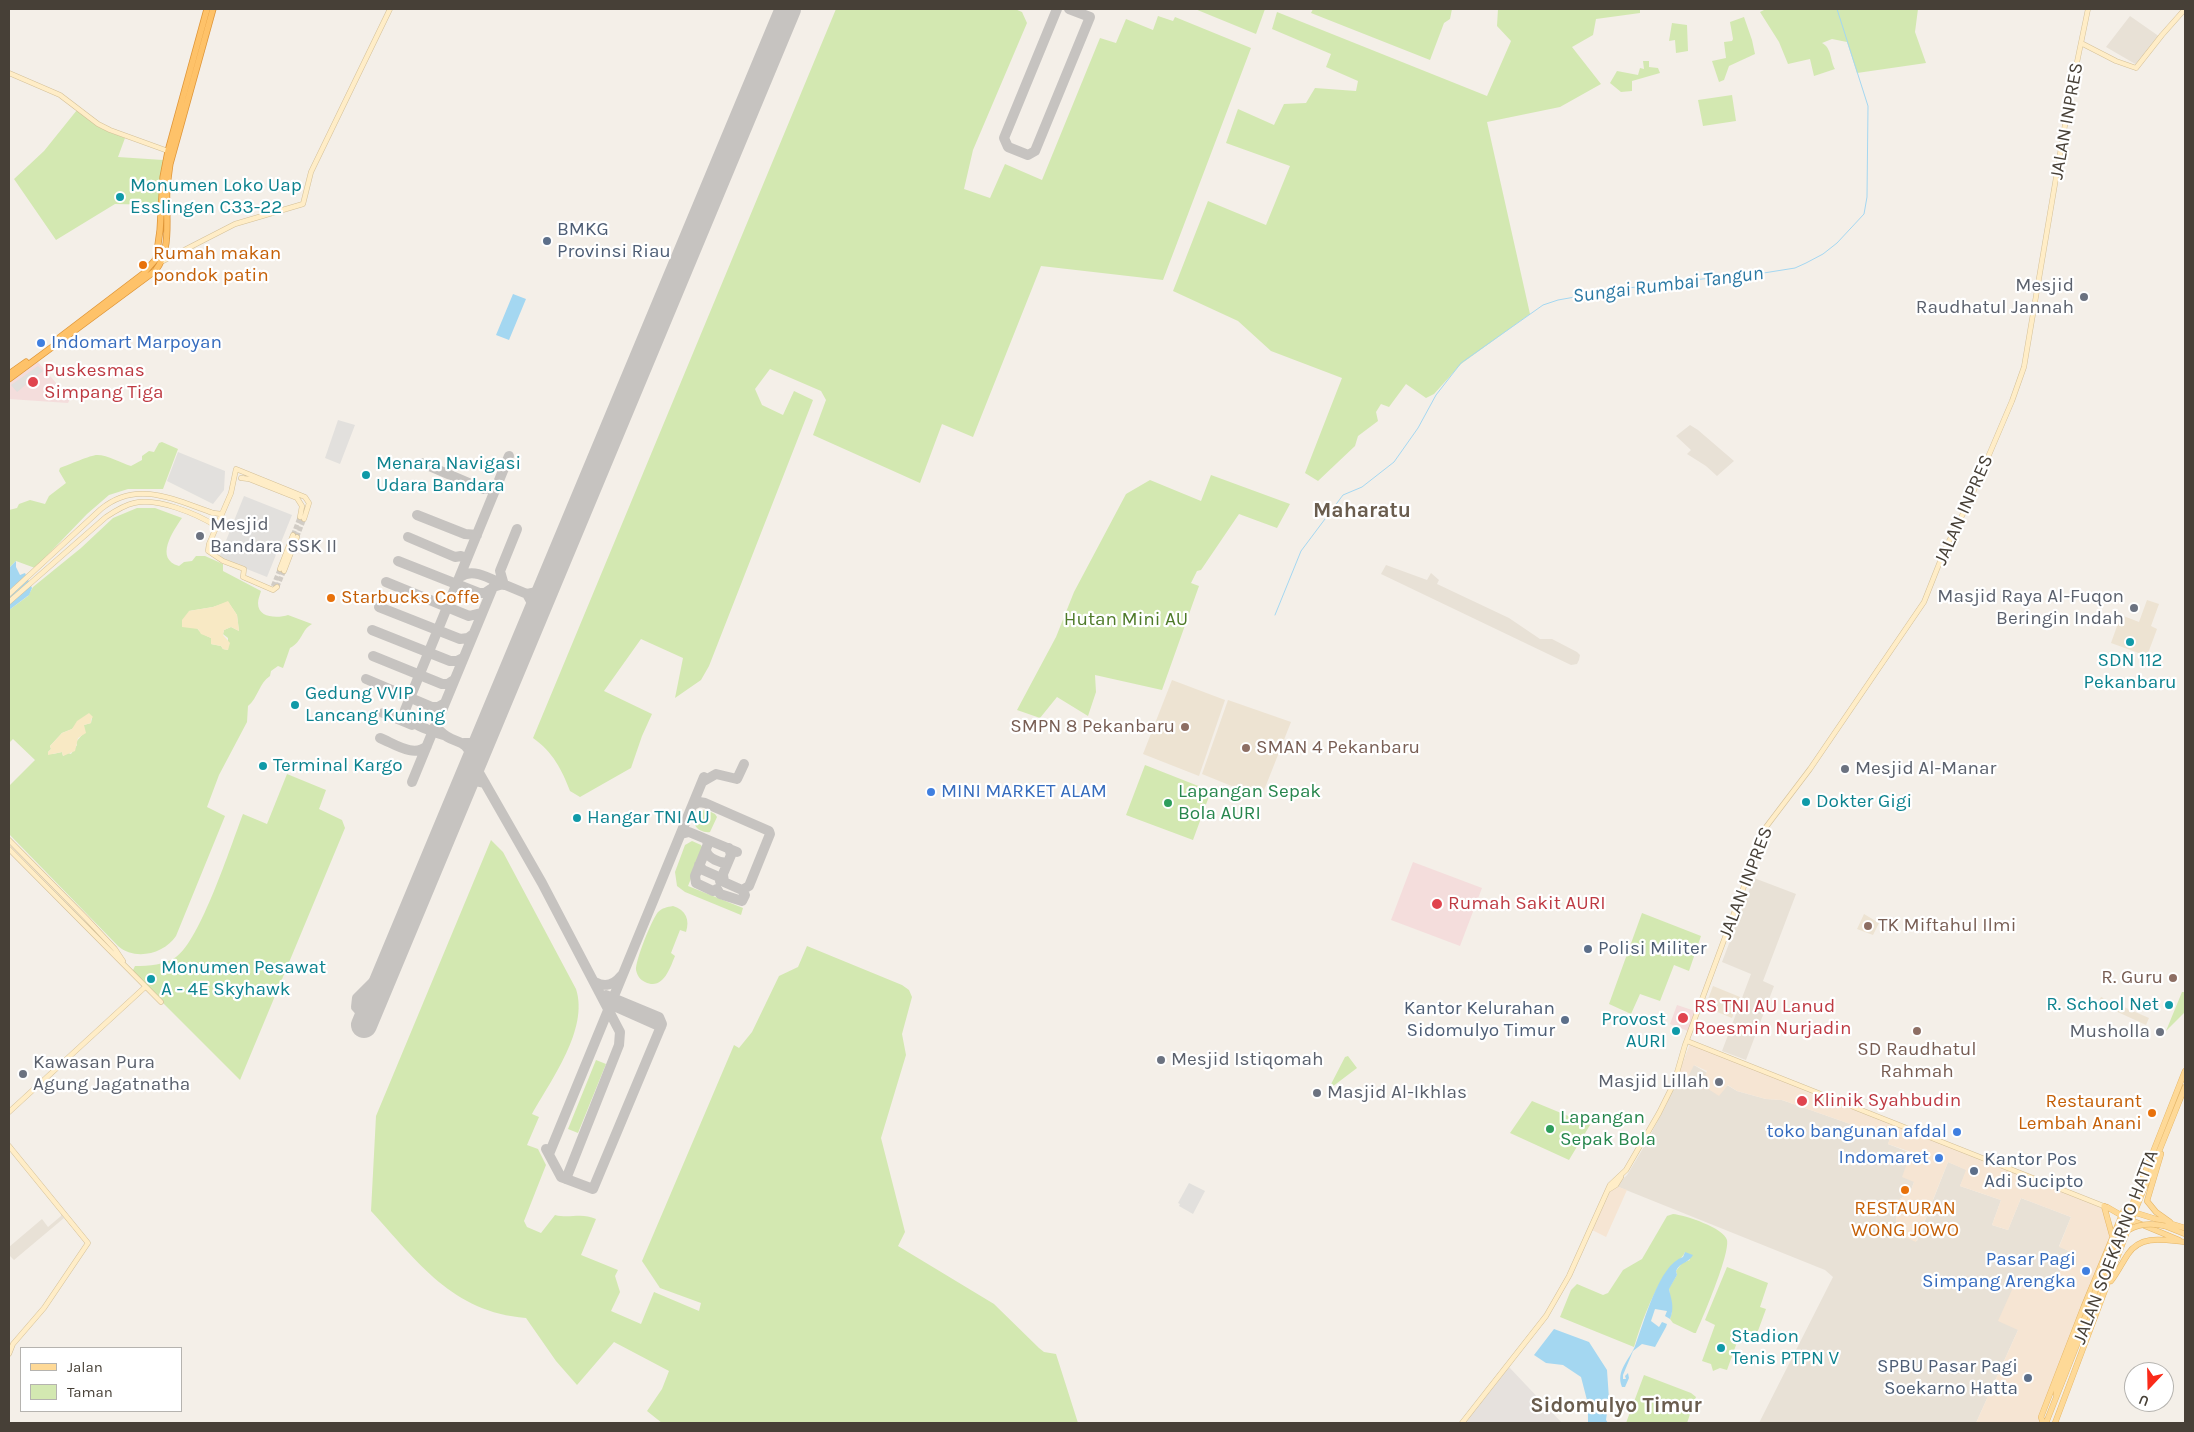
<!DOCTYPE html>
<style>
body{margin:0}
#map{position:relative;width:2194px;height:1432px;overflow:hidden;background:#f4efe8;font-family:Karla,sans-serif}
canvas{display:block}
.frame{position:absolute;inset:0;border:10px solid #474037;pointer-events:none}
.legend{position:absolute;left:20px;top:1347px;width:162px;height:65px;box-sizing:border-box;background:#fff;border:1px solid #b5b3af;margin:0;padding:6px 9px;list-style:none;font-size:15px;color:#474037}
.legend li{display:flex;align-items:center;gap:10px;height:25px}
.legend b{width:25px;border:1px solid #b5b3af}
.north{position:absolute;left:2124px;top:1362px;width:50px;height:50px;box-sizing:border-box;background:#fff;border:1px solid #b5b3af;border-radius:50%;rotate:201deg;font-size:14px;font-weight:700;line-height:20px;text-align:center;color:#474037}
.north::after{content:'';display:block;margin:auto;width:18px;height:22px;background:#fa2a19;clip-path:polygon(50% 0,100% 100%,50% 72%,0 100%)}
</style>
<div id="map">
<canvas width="2194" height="1432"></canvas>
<div class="frame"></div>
<ul class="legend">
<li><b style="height:6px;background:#fed997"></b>Jalan</li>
<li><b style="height:14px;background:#d3e8b1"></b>Taman</li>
</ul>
<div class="north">U</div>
</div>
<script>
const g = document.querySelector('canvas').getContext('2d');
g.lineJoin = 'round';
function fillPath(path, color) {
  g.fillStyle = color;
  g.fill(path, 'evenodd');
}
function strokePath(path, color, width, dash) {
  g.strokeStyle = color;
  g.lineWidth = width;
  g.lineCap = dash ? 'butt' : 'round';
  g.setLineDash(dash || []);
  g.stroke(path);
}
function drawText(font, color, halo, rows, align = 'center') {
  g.font = font + ' Karla,sans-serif';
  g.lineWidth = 4.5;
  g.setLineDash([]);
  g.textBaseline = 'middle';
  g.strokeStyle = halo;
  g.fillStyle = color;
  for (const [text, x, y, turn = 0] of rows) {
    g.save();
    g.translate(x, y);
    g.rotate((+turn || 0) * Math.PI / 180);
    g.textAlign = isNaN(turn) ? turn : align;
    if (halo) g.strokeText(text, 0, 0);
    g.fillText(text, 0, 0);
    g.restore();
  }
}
fillPath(new Path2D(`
 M2130 16 2160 37 2137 65 2106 47Z
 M1690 425 1698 430 1734 461 1717 476 1706 466 1687 454 1691 450 1676 436Z
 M1386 565 1427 580 1431 573 1439 580 1437 584 1509 618 1540 639H1552L1577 652 1580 655 1579 660 1577 664 1571 665 1381 574Z
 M1754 878 1796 894 1763 981 1774 986 1746 1060 1722 1051 1751 974 1722 962Z
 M1694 1065 1737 1091 1766 1099 1782 1100 1890 1138 1888 1144 1911 1153 1914 1182 1910 1193 1898 1200 1896 1223 1889 1230 1917 1241 1948 1162 1967 1170 1960 1186 2001 1200 1992 1225 2008 1230 2021 1198 2071 1217 2059 1246 2069 1251 2053 1289 2020 1274 2018 1330 1976 1423H1759L1833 1277 1825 1270 1616 1186 1627 1175 1645 1145 1667 1103 1679 1072Z
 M61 1214 64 1218 14 1260 9 1255V1247L42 1219 48 1227 61 1216Z`), '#e8e1d6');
fillPath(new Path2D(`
 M1690 1044 2101 1206 2111 1235 2038 1416 2040 1423H1976L2018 1330 1998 1321 2019 1274 2053 1289 2069 1251 2059 1247 2071 1217 2021 1198 2008 1230 1992 1225 2001 1200 1960 1186 1966 1170 1948 1162 1916 1242 1889 1230 1896 1223 1898 1200 1910 1193 1914 1182 1902 1177 1911 1152 1888 1144 1890 1138 1782 1100 1766 1099 1737 1091 1728 1085 1719 1096 1702 1085 1707 1071 1694 1065 1688 1077 1679 1072Z
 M1616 1186 1627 1190 1606 1237 1592 1230 1611 1190Z`), '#f6e5d3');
fillPath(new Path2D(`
 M1509 1367 1562 1423H1464Z`), '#e6e1dd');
fillPath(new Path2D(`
 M2147 600 2159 604 2151 626 2157 629 2147 656 2111 643 2121 615 2139 622Z
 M1172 680 1225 700 1199 776 1143 754Z
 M1228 700 1291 722 1261 798 1202 774Z
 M1864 914 1879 923 1873 935 1857 929Z
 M1713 986 1740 997 1732 1018 1705 1007Z
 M2101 997 2149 1018 2146 1025 2098 1003Z`), '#ede3d2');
fillPath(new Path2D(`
 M37 361 70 399 68 403 9 399V382Z
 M1413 862 1482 888 1460 946 1391 920Z
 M1677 1005 1695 1011 1688 1031 1670 1024Z`), '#f4dddc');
fillPath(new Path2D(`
 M836 9H1015L1022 12 1027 23 973 150 964 189 990 198 1005 164 1042 180 1100 38 1116 43 1126 19 1153 30 1158 16 1173 21 1175 17 1251 48 1163 280 1041 266 973 437 942 424 920 483 813 435 826 400 821 391 770 369 755 389 762 405 783 415 794 391 813 400 709 666 701 680 675 698 683 658 641 639 604 691 652 714 642 736 631 768 580 797 570 791C562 770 553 752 533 738Z
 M1195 9H1265L1256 34Z
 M1313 9H1452L1450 19 1444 23 1430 60 1311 13Z
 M1498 9H1640V13L1596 19 1593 35 1572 47 1601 84 1560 107 1487 122 1530 314 1461 364 1434 394 1426 398 1406 384 1389 407 1381 404 1376 412 1378 421 1358 436 1355 446 1318 481 1305 473 1342 378 1271 351 1238 321 1173 291 1208 201 1266 225 1290 166 1226 143 1238 109 1274 125 1284 104 1306 103 1315 88 1356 91 1358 81 1326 67 1331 54 1272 29 1277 12 1487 96 1511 41 1497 26Z
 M1766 9H1918L1915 32 1926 63 1857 73 1847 42 1832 39 1822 43C1832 48 1830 61 1835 69L1814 76 1810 59 1788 64 1779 42 1760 12Z
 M1744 17 1752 40 1755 54 1729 66 1724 80 1719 82 1712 61 1726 58 1724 42 1732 41 1733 39 1730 22Z
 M1672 23 1687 25 1688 51 1676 53 1675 40 1669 41Z
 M1643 61H1649V67L1658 68 1660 73 1632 81V91L1621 92 1610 83 1617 71 1638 75 1640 68 1644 69Z
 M1732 95 1736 121 1703 126 1698 100Z
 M77 110 110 132 125 138 118 157 163 160 159 205 115 204 56 240 14 179 44 151Z
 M162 442 178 449 163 489H128L109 495 87 514 35 568 16 561 9 568V510L17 508 19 504 30 500 45 504 49 496 66 483 59 471 60 468C68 465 91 455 97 455 108 455 121 463 131 466L142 460V456L149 451 154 452 159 443Z
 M1211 475 1290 504 1277 528 1239 514 1201 570 1197 571 1191 583 1199 586 1162 690 1095 675 1096 692 1088 716 1057 697 1040 718 1017 710 1056 637 1074 592 1126 494 1150 480 1201 501Z
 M137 508H155L182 518C173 531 154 559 179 566L184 562 192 561 196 556H205L223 564V571L261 591C260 595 258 599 258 603 258 619 279 618 288 615L312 624C301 630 303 641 290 648L283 668 278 666 271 671 270 676C259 683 258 698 248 706L247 722 219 775 207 807 225 816 176 936C164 954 135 961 118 946L9 834V786L35 760 13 739 9 743V610L28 596 33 587 81 548 113 518ZM228 602 237 615 239 631 231 627 224 630 223 634 228 638V650L223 649 221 646 211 644V638C197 632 194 626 189 611L213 607ZM89 714 92 718 91 723 84 725 82 735 76 742 77 745 71 754 68 753 63 756 62 752 53 754 48 752 51 749 50 746 62 733 72 729Z
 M1145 765 1211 791 1193 840 1126 815Z
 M287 774 326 790 319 809 342 820 345 828 240 1080 132 972 135 966C149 966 165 965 176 957 200 941 231 845 243 814L267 824Z
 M707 810 715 814 717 817 710 832C705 833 697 830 695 825L700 811Z
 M491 840 503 852 576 989C589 1029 551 1080 532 1114L539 1117 527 1145 538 1149 546 1165 524 1221 527 1227 541 1233 555 1215C570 1219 581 1212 596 1219L581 1255 618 1270 615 1276 620 1292 611 1311 641 1324 654 1292 699 1311 701 1303 660 1288 642 1261 734 1045 739 1048 752 1032 779 976 798 967 807 946 902 985 909 990 912 997 902 1034 906 1055 881 1138 905 1232 898 1246 994 1304 1039 1348 1044 1352 1056 1354 1078 1423H662L647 1411 662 1389 669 1371 614 1342 577 1385 556 1361 526 1318C452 1312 418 1262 371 1211L376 1116Z
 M692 841 701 845 703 849 688 886 743 908 741 915 685 892 677 886 675 872 685 845Z
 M673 906C686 910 690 920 686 932L680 930 671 953 675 956C670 968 663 991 645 982 640 980 637 975 636 970 635 961 652 919 658 912 662 908 667 907 673 906Z
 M1642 913 1701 936 1689 971 1674 965 1660 1001 1640 994 1631 1014 1609 1004Z
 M2182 992H2185V1012L2166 1031Z
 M1348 1056 1357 1068 1328 1090 1345 1057Z
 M596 1060 606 1064 578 1133 568 1129Z
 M1532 1101 1590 1125 1569 1160 1510 1133Z
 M1673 1214C1685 1215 1724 1228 1727 1240 1730 1254 1703 1317 1696 1333H1694L1673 1323 1670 1319 1672 1312 1669 1288 1677 1275 1676 1271 1682 1263 1690 1260 1685 1252C1683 1258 1669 1270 1663 1278 1650 1299 1641 1324 1634 1347L1560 1317 1571 1290 1577 1284 1603 1295 1608 1293 1623 1270 1642 1259 1667 1216Z
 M1727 1267 1768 1283 1760 1307 1766 1309 1755 1339 1740 1334 1727 1370 1720 1368 1713 1371 1711 1364 1702 1361 1715 1325 1705 1320Z
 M1644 1375 1691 1393 1696 1397 1687 1423H1626Z`), '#d3e8b1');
fillPath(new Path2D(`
 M228 601 237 615 239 631 231 627 224 630 223 635 230 643 228 650 223 649 221 646 211 644V638L201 634 198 629 182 627V620L189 611 213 607Z
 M89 713 93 717 91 719V723L84 725 86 733 78 738 75 751 63 756 62 752 48 755V752L51 749 50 746 62 733 72 729 77 721Z`), '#f8e9c4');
fillPath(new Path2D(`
 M38 366 43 371 17 392 11 385Z
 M338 420 355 425 340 464 325 458Z
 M178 452 225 471 224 490 213 504 167 481Z
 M244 496 292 515 267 577 219 558Z
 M1189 1183 1205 1191 1193 1214 1179 1206 1180 1204 1178 1203Z`), '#e2e0dd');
fillPath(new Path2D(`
 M513 294 526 299 509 340 496 335Z
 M16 561V567L20 575 25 573 32 588 29 595 9 610V568Z
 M1685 1252 1693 1255C1689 1263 1680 1262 1676 1271L1677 1275 1669 1289C1671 1299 1675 1307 1670 1319L1665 1316 1667 1311 1655 1309 1651 1321 1659 1327 1662 1322 1667 1324 1666 1327 1655 1347 1642 1344 1633 1351 1623 1375V1379H1626L1625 1376 1628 1373 1629 1378 1625 1387H1622C1615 1371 1630 1359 1635 1346 1644 1323 1659 1264 1683 1257Z
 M1554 1329 1589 1342 1607 1370 1609 1399 1606 1420 1608 1423H1588V1404L1581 1377 1563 1365 1546 1363 1534 1355Z`), '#a4d7f1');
strokePath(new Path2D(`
 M1275 615 1301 551 1343 495 1362 487 1394 462 1418 428 1436 395 1461 363 1543 305 1558 300 1620 289 1727 276 1751 275 1795 268 1806 263 1823 254 1837 243 1864 214 1867 197 1868 106 1837 9`), '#a4d7f1', 1);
strokePath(new Path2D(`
 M1057 9 1004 138 1008 147 1028 155 1035 151 1090 17 1069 9
 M422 463 483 489 490 488 495 491
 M417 515 465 534 477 535
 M408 537 455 557 461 556 467 559
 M398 561 479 593H485L491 589
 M460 577C473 567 491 579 504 585L500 571 517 529
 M386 582 469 616 481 613
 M527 594 537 592 548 584
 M379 607 460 639 468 638 472 635
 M372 630 450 661H457L463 658
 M373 656 442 684H448L454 680
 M366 679 432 707H438L445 703
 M383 713 412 725
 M438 720 493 587 503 584 527 594 536 610 534 617
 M440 731C455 747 466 734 473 762
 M443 735C431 730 408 726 405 710L509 456
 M380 738C395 744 414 758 427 746
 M464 743H474L484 736
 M476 756 478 771 542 883 620 1032 619 1045 566 1179
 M412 782 435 726
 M702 782 716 774 737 779 744 764
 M464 784 476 781 485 783
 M693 805 699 802 705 803 769 831 770 834 749 886 742 890 745 895 742 901 720 894 717 889 713 891 696 883 695 876 708 844 706 839
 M681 834 689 832 737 852
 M706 850C707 858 721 864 728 862
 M699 865 703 870 719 877 723 875 724 882 742 890
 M720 881 731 855 729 848
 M595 982C604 987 614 985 621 976
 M381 983 376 1012 370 1016 363 1015 356 1007 357 998 377 978 394 952
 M607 1003 661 1027
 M546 1149 561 1177 593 1189 662 1024 659 1017 606 995
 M549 1154 704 777`), '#c6c3c0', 10);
strokePath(new Path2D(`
 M364 1025 788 9`), '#c6c3c0', 26);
strokePath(new Path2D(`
 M293 535 300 517
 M297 537 304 519
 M273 586 280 569
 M277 587 284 571`), '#d1ccc5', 4.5, [4.5, 2]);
const secondary = new Path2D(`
 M2081 43 2116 61 2136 68 2162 35 2185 9
 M9 73 60 95 98 124 110 130 168 151
 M161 262 235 224 303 204 311 172 390 9
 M241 478 249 479 297 498 302 506 300 517
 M280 569 293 535
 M284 571 297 537
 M277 587 273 590 243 577 244 569 223 561 208 551 209 544 231 493 236 469 305 497 309 503 304 519
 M9 594 101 509C137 479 175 500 213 513L222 514
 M9 602 106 517C115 511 124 505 134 503 157 497 197 514 216 526
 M9 840 86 918 115 949 123 961
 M9 849 161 1002
 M1687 1041 2106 1207
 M9 1112 144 988
 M9 1146 88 1243 44 1308 13 1344 9 1354
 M1608 1190 1616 1185 1621 1177
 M1462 1423 1546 1316 1569 1276 1610 1185 1626 1170 1659 1113 1674 1083 1685 1045 1766 827 1810 769 1924 602 1945 549 1968 504 2012 401 2024 367 2069 101 2088 9`);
const primary = new Path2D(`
 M2161 1154 2147 1201 2156 1212 2170 1222
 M2104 1206 2112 1235
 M2107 1207 2126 1218 2179 1240
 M2133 1212 2185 1228
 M2165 1226 2185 1234
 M2111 1281C2118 1272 2122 1263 2128 1254 2141 1234 2165 1240 2185 1242
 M2056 1394 2057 1387 2079 1332
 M2043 1423 2041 1417 2084 1306 2124 1210
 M2046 1423 2185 1071
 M2055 1423 2131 1221 2185 1087`);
const highway = new Path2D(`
 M59 338 143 274 156 259 160 230 163 177 168 151 207 9
 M9 374 26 362
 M9 379 155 271C173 250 165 213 167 187 168 179 169 171 170 164L213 9`);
strokePath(secondary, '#d4c098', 5.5);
strokePath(primary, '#e4b566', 6);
strokePath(highway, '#de9538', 7);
strokePath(secondary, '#ffedc7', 4.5);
strokePath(primary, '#fed997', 5);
strokePath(highway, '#fec269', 5.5);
const primaryBridge = new Path2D(`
 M2079 1332 2112 1249C2123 1227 2142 1221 2165 1226`);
strokePath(primaryBridge, '#e4b566', 6, []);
strokePath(primaryBridge, '#fed997', 5);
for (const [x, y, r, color] of [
 [120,197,5,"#0f9aa8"],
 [547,241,5,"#5c6f8a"],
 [143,265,5,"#e8710a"],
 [2084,297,5,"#6b7280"],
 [41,343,5,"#3f7fe0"],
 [33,382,6,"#e0444e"],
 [366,475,5,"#0f9aa8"],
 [200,536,5,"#6b7280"],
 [331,598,5,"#e8710a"],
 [2134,608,5,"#6b7280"],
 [2130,642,5,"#0f9aa8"],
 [295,705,5,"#0f9aa8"],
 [1185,727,5,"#8d6e63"],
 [1246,748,5,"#8d6e63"],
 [263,766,5,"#0f9aa8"],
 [1845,769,5,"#6b7280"],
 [931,792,5,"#3f7fe0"],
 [1806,802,5,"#0f9aa8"],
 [1168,803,5,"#2e9e5b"],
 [577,818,5,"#0f9aa8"],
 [1437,904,6,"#e0444e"],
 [1868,926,5,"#8d6e63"],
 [1588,949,5,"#5c6f8a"],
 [2173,978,5,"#8d6e63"],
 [151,979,5,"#0f9aa8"],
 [2169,1005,5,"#0f9aa8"],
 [1683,1018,6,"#e0444e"],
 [1565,1020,5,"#5c6f8a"],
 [1676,1031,5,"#0f9aa8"],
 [1917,1031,5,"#8d6e63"],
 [2160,1032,5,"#6b7280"],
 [1161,1060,5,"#6b7280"],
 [23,1074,5,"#6b7280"],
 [1719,1082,5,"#6b7280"],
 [1317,1093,5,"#6b7280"],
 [1802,1101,6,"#e0444e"],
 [2152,1113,5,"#e8710a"],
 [1550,1129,5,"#2e9e5b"],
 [1957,1132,5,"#3f7fe0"],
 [1939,1158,5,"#3f7fe0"],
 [1974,1171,5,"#5c6f8a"],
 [1905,1190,5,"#e8710a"],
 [2086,1271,5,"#3f7fe0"],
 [1721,1348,5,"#0f9aa8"],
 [2028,1378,5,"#5c6f8a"]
]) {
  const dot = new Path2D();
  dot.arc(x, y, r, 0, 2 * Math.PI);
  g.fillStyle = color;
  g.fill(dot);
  strokePath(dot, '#fff', 2);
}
drawText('19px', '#474037', '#fff', [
 ["JALAN INPRES",2067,121,-80],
 ["JALAN INPRES",1964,510,-66],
 ["JALAN INPRES",1746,883,-69],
 ["JALAN SOEKARNO HATTA",2116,1247,-69]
]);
drawText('19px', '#0d838f', '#fff', [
 ["Monumen Loko Uap",130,186],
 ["Esslingen C33-22",130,208],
 ["Menara Navigasi",376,464],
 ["Udara Bandara",376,486],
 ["SDN 112",2130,661,"center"],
 ["Pekanbaru",2130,683,"center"],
 ["Gedung VVIP",305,694],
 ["Lancang Kuning",305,716],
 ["Terminal Kargo",273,766],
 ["Dokter Gigi",1816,802],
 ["Hangar TNI AU",587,818],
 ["Monumen Pesawat",161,968],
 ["A - 4E Skyhawk",161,990],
 ["R. School Net",2159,1005,"right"],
 ["Provost",1666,1020,"right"],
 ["AURI",1666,1042,"right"],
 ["Stadion",1731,1337],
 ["Tenis PTPN V",1731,1359]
], 'left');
drawText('19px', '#4e5e75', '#fff', [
 ["BMKG",557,230],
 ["Provinsi Riau",557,252],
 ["Polisi Militer",1598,949],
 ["Kantor Kelurahan",1555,1009,"right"],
 ["Sidomulyo Timur",1555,1031,"right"],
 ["Kantor Pos",1984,1160],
 ["Adi Sucipto",1984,1182],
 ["SPBU Pasar Pagi",2018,1367,"right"],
 ["Soekarno Hatta",2018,1389,"right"]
], 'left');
drawText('19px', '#c56008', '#fff', [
 ["Rumah makan",153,254],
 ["pondok patin",153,276],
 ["Starbucks Coffe",341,598],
 ["Restaurant",2142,1102,"right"],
 ["Lembah Anani",2142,1124,"right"],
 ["RESTAURAN",1905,1209,"center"],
 ["WONG JOWO",1905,1231,"center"]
], 'left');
drawText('19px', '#5b616d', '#fff', [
 ["Mesjid",2074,286,"right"],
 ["Raudhatul Jannah",2074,308,"right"],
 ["Mesjid",210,525],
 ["Bandara SSK II",210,547],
 ["Masjid Raya Al-Fuqon",2124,597,"right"],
 ["Beringin Indah",2124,619,"right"],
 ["Mesjid Al-Manar",1855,769],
 ["Musholla",2150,1032,"right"],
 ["Mesjid Istiqomah",1171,1060],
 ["Kawasan Pura",33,1063],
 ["Agung Jagatnatha",33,1085],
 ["Masjid Lillah",1709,1082,"right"],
 ["Masjid Al-Ikhlas",1327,1093]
], 'left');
drawText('19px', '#366cbe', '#fff', [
 ["Indomart Marpoyan",51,343,"left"],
 ["MINI MARKET ALAM",941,792,"left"],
 ["toko bangunan afdal",1947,1132],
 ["Indomaret",1929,1158],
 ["Pasar Pagi",2076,1260],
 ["Simpang Arengka",2076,1282]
], 'right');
drawText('19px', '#be3a42', '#fff', [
 ["Puskesmas",44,371],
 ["Simpang Tiga",44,393],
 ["Rumah Sakit AURI",1448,904],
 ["RS TNI AU Lanud",1694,1007],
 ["Roesmin Nurjadin",1694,1029],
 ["Klinik Syahbudin",1813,1101]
], 'left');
drawText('19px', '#4e7a29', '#fff', [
 ["Hutan Mini AU",1126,620]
]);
drawText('19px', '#785e54', '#fff', [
 ["SMPN 8 Pekanbaru",1175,727],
 ["SMAN 4 Pekanbaru",1256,748,"left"],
 ["TK Miftahul Ilmi",1878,926,"left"],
 ["R. Guru",2163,978],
 ["SD Raudhatul",1917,1050,"center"],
 ["Rahmah",1917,1072,"center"]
], 'right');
drawText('19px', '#27864d', '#fff', [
 ["Lapangan Sepak",1178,792],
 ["Bola AURI",1178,814],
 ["Lapangan",1560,1118],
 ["Sepak Bola",1560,1140]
], 'left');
drawText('italic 20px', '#2c79a4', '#fff', [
 ["Sungai Rumbai Tangun",1668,285,-7]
]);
drawText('bold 21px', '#6a5d4e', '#fff', [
 ["Maharatu",1362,511],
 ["Sidomulyo Timur",1616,1406]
]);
</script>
